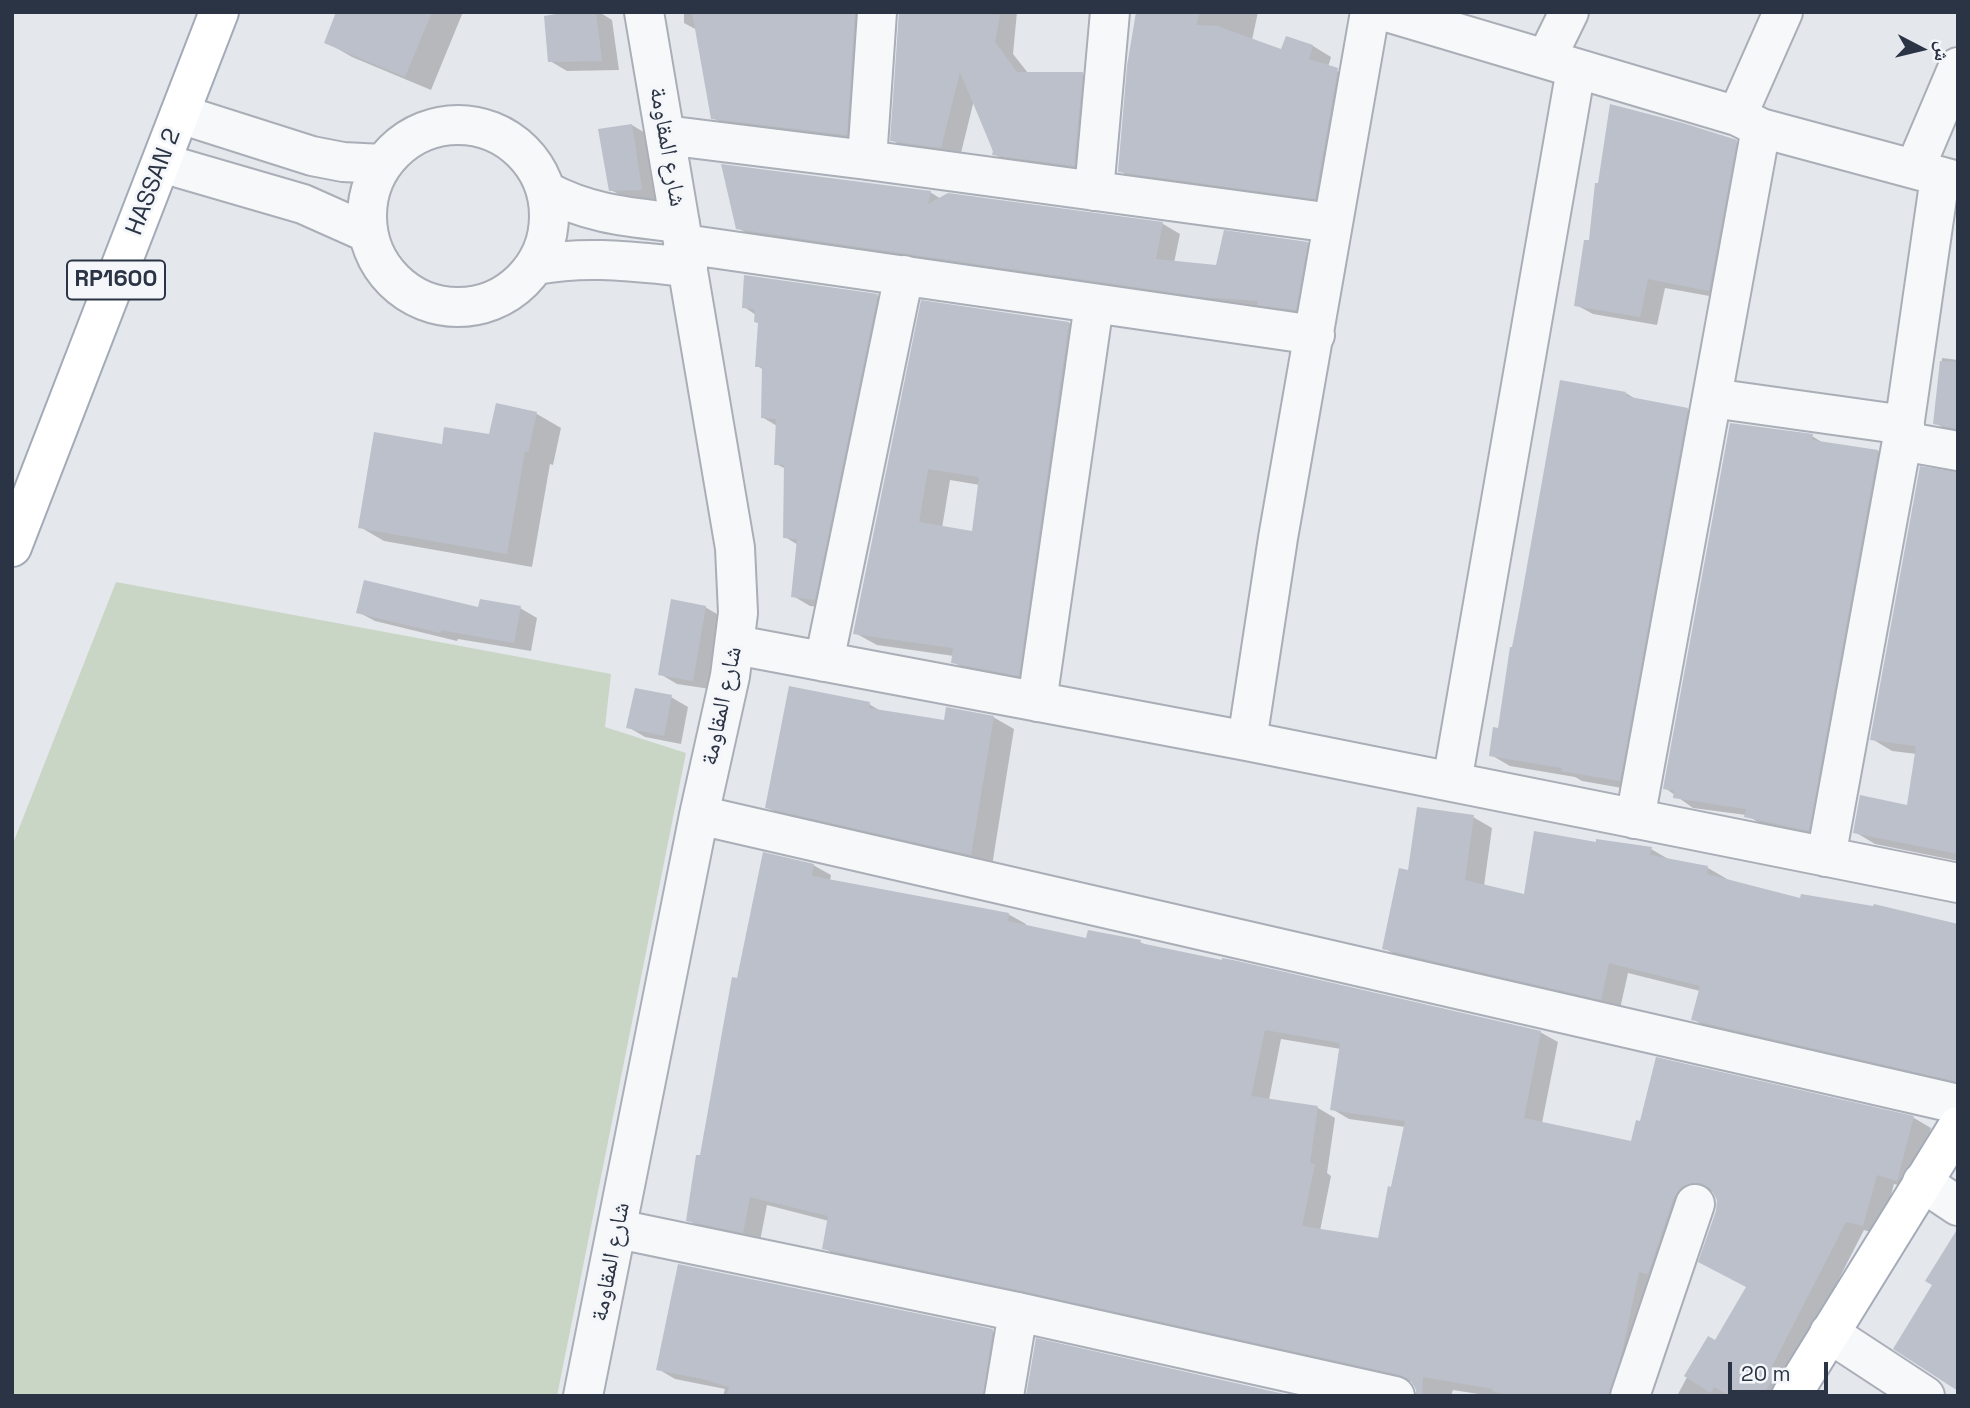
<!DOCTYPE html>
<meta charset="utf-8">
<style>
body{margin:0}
#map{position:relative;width:1970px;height:1408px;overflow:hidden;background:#e4e7ec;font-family:"Space Grotesk","Noto Naskh Arabic",sans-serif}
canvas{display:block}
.frame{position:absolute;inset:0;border:14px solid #2b3445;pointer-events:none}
.north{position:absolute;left:1886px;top:14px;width:70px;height:70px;-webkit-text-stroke:5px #f4f6f9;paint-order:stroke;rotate:97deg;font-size:19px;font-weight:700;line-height:28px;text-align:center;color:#2b3445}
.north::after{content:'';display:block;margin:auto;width:24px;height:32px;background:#2b3445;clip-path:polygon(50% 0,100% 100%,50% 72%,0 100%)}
.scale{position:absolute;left:1728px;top:1362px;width:100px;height:32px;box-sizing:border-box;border:4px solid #2b3445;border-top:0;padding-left:9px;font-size:21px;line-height:24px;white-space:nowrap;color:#2b3445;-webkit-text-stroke:5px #f4f6f9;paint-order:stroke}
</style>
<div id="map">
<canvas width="1970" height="1408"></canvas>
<div class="frame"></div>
<div class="north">ش</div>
<div class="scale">20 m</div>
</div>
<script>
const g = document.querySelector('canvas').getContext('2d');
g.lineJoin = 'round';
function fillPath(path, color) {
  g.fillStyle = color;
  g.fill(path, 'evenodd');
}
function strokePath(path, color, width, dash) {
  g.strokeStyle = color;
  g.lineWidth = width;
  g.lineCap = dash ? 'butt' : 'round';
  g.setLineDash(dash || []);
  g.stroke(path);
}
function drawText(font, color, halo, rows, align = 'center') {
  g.font = font + ' "Space Grotesk","Noto Naskh Arabic",sans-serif';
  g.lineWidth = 6;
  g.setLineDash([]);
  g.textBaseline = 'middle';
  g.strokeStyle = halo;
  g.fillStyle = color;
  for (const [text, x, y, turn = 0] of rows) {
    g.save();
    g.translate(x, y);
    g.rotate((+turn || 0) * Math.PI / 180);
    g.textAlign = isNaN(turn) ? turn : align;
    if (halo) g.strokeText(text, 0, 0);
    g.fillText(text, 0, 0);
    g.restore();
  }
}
fillPath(new Path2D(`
 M116 582 611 674 605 727 686 753 557 1396H12V846Z`), '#c9d6c5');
fillPath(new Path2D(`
 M338 12H463L431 90 352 57 326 42Z
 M579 12H599L612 20 619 70 567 71 550 61Z
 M684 12H876L865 145 732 128 713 118 697 30 684 23Z
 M900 12H1017L1013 54 1028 73 1082 74 1101 84 1092 175 1012 165 994 154 974 100 960 157 910 151 892 140Z
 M1139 12H1258L1252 40 1282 51 1287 38 1313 46 1331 57 1328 67 1356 80 1333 208 1138 182 1120 171Z
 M632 125 665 145 675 209H645L611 190Z
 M1736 142 1753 152 1726 299 1665 288 1657 325 1593 314 1576 305Z
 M930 192 941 199 949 195 1163 224 1180 234 1174 263 1217 266 1307 243 1324 253 1313 319 755 238 738 228Z
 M877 296 894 305 831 608 810 606 793 596 798 545 785 537 786 469 776 464 777 426 762 417 764 370 757 366 759 323 756 315 744 307Z
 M922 302 1069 323 1091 336 1040 687 975 675 953 662 954 656 877 645 855 633ZM950 480 980 485 973 533 942 528Z
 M1942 358 1958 360V436L1935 423Z
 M1626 393 1637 400 1687 410 1706 421 1639 791 1582 781 1575 777 1510 766 1491 755Z
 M497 405 537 414 561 428 553 465 550 464 532 567 384 541 360 527 490 437Z
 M1812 436 1825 444 1878 451 1896 462 1827 840 1765 826 1746 815 1693 808 1665 788Z
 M1958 474V861L1875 844 1855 832 1908 807 1917 754 1892 751 1872 739Z
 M705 607 722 617 710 689 677 684 660 674Z
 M520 608 537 618 531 651 458 639 457 641 375 621 358 612Z
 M671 697 688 707 681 744 645 737 628 727Z
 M869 704 884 713 946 722 993 717 1014 729 992 866 788 819 767 807Z
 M1473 817 1492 828 1484 886 1525 896 1597 844 1651 849 1670 860 1708 868 1727 879 1726 881 1801 900 1958 925V1087L1711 1030 1693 1019 1700 991 1628 973 1620 1009 1403 959 1384 948 1409 872Z
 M813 865 831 875 830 881 1008 914 1026 924 1025 927 1088 940 1140 942 1150 947 1540 1032 1558 1042 1542 1123 1632 1143 1641 1123 1657 1059 1914 1118 1931 1128 1914 1189 1894 1184 1880 1235 1864 1230 1786 1382 1785 1396H1677L1708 1338 1716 1342 1748 1287 1718 1211V1199L1714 1192 1710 1191 1697 1197 1627 1396H1491L1453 1390 1451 1396H1418L1413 1382 1041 1300 841 1258 824 1248 829 1221 767 1205 760 1241 705 1230 688 1220 738 980ZM1281 1039 1341 1049 1332 1109 1349 1119 1405 1127 1379 1240 1320 1231 1331 1176 1327 1173 1335 1118 1318 1108 1269 1100Z
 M992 1331 1010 1341 1001 1396H723L725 1389 675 1379 658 1369Z`), '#0003');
fillPath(new Path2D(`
 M336 12H432L405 77 324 43Z
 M568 12H596L602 61 548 62 544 16Z
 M692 12H855L847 135 711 119Z
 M899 12H962L1000 15 995 42 1017 72H1083L1074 166 992 155 993 151 960 72 941 148 890 141Z
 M1136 12H1200L1196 25 1217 26 1281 49 1286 36 1313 45 1309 59 1338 68 1315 199 1118 172 1127 66Z
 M1610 104 1683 123 1737 140 1709 291 1648 279 1640 317 1574 306 1584 240H1589L1595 183H1598Z
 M632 124 642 190 609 191 598 129Z
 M721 164 931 191 928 204 948 193 1163 222 1156 259 1216 265 1224 230 1308 242 1296 310 1257 305 1258 301 1203 297 736 229Z
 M744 275 878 294 815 600 791 597 797 539 783 538 784 465H774L776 419 761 418 762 367H755L758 323 754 322 755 309 742 308Z
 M921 300 1069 322 1019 676 951 663 953 648 853 634ZM928 469 979 477 972 531 919 522Z
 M1940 361 1958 362V429L1933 424Z
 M1560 380 1626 392 1625 396 1688 408 1620 781 1561 771 1562 768 1489 756 1493 727 1498 728 1510 647H1512L1519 611Z
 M496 403 537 412 528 452 525 451 507 554 358 528 374 432 442 444 444 427 489 434Z
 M1730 423 1813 434 1812 440 1878 450 1809 831 1744 817 1746 809 1673 798 1674 791 1663 789Z
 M1920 466 1958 472V854L1853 833 1860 795 1907 805 1916 746 1870 740Z
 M364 580 478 607 480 599 521 606 514 643 441 630 440 633 356 613Z
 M671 599 706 606 693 681 658 675Z
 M789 686 870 702 869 708 944 720 946 707 994 716 971 855 765 808Z
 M635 688 672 695 664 736 626 728Z
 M1417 807 1474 815 1465 880 1524 894 1534 831 1596 842V839L1652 847 1650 855 1708 866 1707 874 1800 898 1801 894 1873 906 1874 904 1958 924V1082L1691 1020 1700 986 1609 963 1601 1000 1382 949 1399 868 1408 870Z
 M763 852 814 864 812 876 1009 913 1008 921 1086 938 1088 930 1141 940 1140 943 1222 960V958L1233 960 1541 1031 1524 1118 1631 1141 1636 1120 1640 1121 1656 1057 1914 1116 1897 1181 1877 1175 1863 1226 1846 1222 1770 1370 1775 1373 1763 1396H1731L1714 1387 1711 1393 1684 1376 1708 1336 1715 1340 1746 1287 1698 1262 1716 1211 1717 1200 1711 1189 1701 1183H1691L1681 1187 1674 1197 1648 1274 1639 1272 1622 1352 1609 1396H1513L1492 1391 1493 1389 1423 1377 1422 1396H1416V1389L1410 1380 1400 1375 1022 1291 822 1249 828 1216 750 1197 743 1233 686 1221 696 1155H700L732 977 737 978ZM1265 1030 1340 1043 1330 1110 1405 1121 1391 1187 1388 1186 1378 1238 1302 1226 1315 1164 1310 1163 1318 1106 1251 1096Z
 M1958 1228V1391L1893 1349 1932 1285 1925 1281Z
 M678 1264 993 1329 983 1396H727L729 1387 703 1379 656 1370Z
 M1036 1338 1293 1396H1026Z`), '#bbc0ca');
const street = new Path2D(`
 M1387 12 1737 116 1761 128 1958 181
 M1546 59 1569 12
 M180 114 312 156 343 162 383 164
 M1737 116 1783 12
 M367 216a91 91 0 1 1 182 0a91 91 0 1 1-182 0Z
 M665 135 867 160 1332 223
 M867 160 877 12
 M162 163 303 204 368 233
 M1915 168 1958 67
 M546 191C591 215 630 217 680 223
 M1094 191 1110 12
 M684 244 1315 335
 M536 265C588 255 635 262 688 267
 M1712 398 1905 425
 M1902 441 1958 451
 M736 645 1247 741 1958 883
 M824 662 904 275
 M1037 702 1094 304
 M1247 741 1278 538 1370 12
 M1452 782 1576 69
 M699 815 1958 1104
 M1635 819 1761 128
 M1826 857 1902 441 1940 177
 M1922 1182 1958 1206
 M618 1229 1018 1312 1395 1396
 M1829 1333 1925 1396
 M583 1396 699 815 730 676 738 613 735 548 644 12
 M1004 1396 1018 1312
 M1630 1396 1695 1204`);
const primary = new Path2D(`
 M12 547 219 12
 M1791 1396 1958 1126`);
strokePath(street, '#a9aeb7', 42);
strokePath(primary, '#a3abb8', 42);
strokePath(street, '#f7f8fa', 38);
strokePath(primary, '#fff', 38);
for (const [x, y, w] of [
 [116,280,98]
]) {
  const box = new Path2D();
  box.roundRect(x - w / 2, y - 19.5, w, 39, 5);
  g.fillStyle = '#f4f6f9';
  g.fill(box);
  strokePath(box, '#2b3445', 2);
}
drawText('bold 23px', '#2b3445', null, [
 ["RP1600",116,280]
]);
drawText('24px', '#2b3445', '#f4f6f9', [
 ["شارع المقاومة",667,147,80],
 ["HASSAN 2",154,182,-69],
 ["شارع المقاومة",722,706,-78],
 ["شارع المقاومة",611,1262,-79]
]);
</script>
